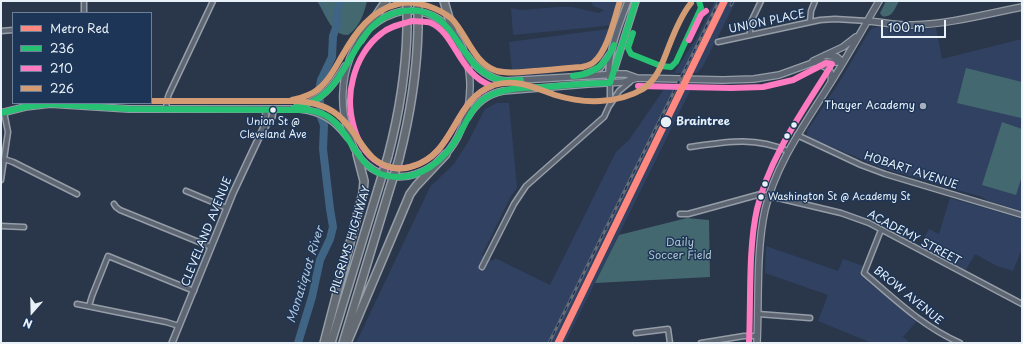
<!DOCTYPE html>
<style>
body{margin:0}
#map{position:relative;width:1023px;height:344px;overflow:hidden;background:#2a374a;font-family:"Playpen Sans",sans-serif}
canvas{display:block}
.frame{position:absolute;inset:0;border:2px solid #e8f1f8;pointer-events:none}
.legend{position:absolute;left:12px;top:12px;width:140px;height:92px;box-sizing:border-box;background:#1d3557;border:1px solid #6e8097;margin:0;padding:5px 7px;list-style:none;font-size:12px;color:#e8f1f8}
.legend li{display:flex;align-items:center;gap:8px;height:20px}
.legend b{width:20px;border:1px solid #6e8097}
.north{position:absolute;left:12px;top:292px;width:40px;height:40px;-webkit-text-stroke:3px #1d3557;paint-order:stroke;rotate:200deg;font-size:11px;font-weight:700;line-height:16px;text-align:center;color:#e8f1f8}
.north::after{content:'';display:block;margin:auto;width:14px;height:18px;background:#e8f1f8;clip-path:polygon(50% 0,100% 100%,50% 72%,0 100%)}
.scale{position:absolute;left:881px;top:20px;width:65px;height:18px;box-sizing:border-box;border:2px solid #e8f1f8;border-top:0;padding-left:5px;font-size:12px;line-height:14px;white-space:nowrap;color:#e8f1f8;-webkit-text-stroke:3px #1d3557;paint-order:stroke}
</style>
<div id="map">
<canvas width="1023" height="344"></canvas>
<div class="frame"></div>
<ul class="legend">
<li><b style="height:5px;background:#ff8880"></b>Metro Red</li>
<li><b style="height:5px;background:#26c172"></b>236</li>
<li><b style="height:5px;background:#fe7ac1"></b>210</li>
<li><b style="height:5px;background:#d39c74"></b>226</li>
</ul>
<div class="north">N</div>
<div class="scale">100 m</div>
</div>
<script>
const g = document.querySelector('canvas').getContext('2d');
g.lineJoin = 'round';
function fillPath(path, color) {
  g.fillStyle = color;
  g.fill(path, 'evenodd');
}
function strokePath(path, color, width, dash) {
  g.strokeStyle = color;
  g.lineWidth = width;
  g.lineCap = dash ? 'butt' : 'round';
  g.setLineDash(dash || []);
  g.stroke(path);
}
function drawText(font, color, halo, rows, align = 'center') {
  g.font = font + ' "Playpen Sans",sans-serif';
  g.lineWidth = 3;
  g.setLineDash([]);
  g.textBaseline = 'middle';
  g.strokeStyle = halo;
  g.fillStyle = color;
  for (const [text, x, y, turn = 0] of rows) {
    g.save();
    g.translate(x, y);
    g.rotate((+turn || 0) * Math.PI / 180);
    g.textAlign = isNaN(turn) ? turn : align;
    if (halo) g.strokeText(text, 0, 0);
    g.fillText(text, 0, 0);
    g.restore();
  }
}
fillPath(new Path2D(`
 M591 1H623L615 25 513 35 511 8 521 10 558 7H572L599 13 604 10 593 6Z
 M715 1H736L703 66 697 73H674L696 39Z
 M878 27 893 29 918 30 936 28 942 59 1022 39V211L988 201 982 197 882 168 809 137 807 135V131L840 81 870 30 873 28Z
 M615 28 607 51 604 58 592 67 513 79 509 42Z
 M667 85H693L565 343H356L430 187 454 164 468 142 485 109 497 103H509L517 188 511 196 482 255 493 261 495 258 550 285 616 152 629 140Z
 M950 198 1022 219V249L1013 271 997 266 975 254 966 270 920 246 929 229 939 234Z
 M766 246 838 271 843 259 863 266 859 274 916 322 903 337 908 341 907 343H872L818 321 828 295 765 273Z`), '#314162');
fillPath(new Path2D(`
 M317 1H367C364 14 359 28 348 35 331 36 325 12 317 1Z
 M886 1H899C895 8 892 19 882 16L880 13Z
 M966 68 1022 82V113L1021 118 957 103Z
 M1002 122 1022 129V176L1016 195 982 185Z
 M687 218 709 220 710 277 595 283 619 235Z`), '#44686f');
strokePath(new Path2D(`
 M320 1 333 22 337 25`), '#406584', 1.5);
strokePath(new Path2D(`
 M298 343 312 297 320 260 330 239 333 227 330 209 323 149 324 125 321 117 319 91 321 80 332 57 333 36 337 25 338 8 340 1`), '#406584', 8);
const minor = new Path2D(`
 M84 1V13
 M810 22 811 11 815 1
 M1 31 13 30
 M750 35V24L761 1
 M718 42 820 20 835 19 868 21
 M610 105 619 91 630 82
 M166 109 167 100 169 94 213 1
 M797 135 861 165 885 174 1022 215
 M690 147C725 142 754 136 788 151
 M4 159 13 162 77 194
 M1 180 8 132 4 112
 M186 191 227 208
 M114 204 116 207 120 210 211 247
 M680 214H688L761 194 841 213 869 223 1022 304
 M1 226 24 227
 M881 230 864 273C896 300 922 326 960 343
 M482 267 514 204 526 186 604 117 610 104V83
 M77 304 166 322 179 326
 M89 306 92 296 108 256 194 291
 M758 314 810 318
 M636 333 668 329 670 343
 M701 343 744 336H757`);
const tertiary = new Path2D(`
 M584 75 600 68 610 54
 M609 77C607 55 620 22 628 1
 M610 83 636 1
 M265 127 272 117 273 110
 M172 343 233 193 263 129 265 122 266 110`);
const secondary = new Path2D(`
 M403 11C489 6 491 148 416 174 399 180 380 176 367 165 356 156 352 144 348 131 333 85 350 22 403 11Z
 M868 21C883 22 898 26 913 25 950 24 986 14 1022 7
 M466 54C476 68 488 79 506 81L618 74H626L637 78 723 80 754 79 779 75 815 62H843
 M826 55 837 57 843 62
 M813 61 843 47 856 37
 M818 64C828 66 833 72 831 82
 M297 107C322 100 332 88 345 66
 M1 113 25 107 50 104 129 109H299C321 111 335 120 348 138
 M468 117C476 103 487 94 503 91L588 84 624 82 637 78
 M757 343C759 301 756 251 765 210 776 164 803 127 828 87 846 59 862 30 879 1`);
const motorway = new Path2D(`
 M444 1 453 32
 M360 40 386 1
 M388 156C399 114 406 72 407 29
 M399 159C410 116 417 73 418 29
 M324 343 363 193 364 181 357 154
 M331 343 378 189
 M343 343 389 191
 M347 343 410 194 416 186 446 154`);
strokePath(minor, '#959da7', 7);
strokePath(tertiary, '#959da7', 8);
strokePath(secondary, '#959da7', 8);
strokePath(motorway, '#959da7', 10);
strokePath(minor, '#5d6672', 4);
strokePath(tertiary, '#5d6672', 5);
strokePath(secondary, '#5d6672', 5.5);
strokePath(motorway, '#646b72', 7);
const rail = new Path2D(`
 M731 5 733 1
 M549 343 719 1`);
strokePath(rail, '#656d78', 3);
strokePath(rail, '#1d3557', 1.5, [4.5]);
const motorwayBridge = new Path2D(`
 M407 29V1
 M418 29V1
 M378 189 388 156
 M389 191 399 159`);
strokePath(motorwayBridge, '#959da7', 10, []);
strokePath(motorwayBridge, '#646b72', 7);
strokePath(new Path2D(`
 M633 33 628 48 631 54 661 66 671 67 676 62 701 8 699 1
 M573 76C594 74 606 65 614 45
 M294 108C305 106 315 102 324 94 353 70 359 16 404 11 459 5 455 66 497 79 505 82 513 81 521 80
 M1 113 25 107 50 104 129 109 307 110C315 111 323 113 330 118 352 134 358 171 388 176 419 182 445 160 459 135 467 121 473 105 487 97 505 87 527 88 547 87 568 85 589 83 610 83L636 1`), '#26c172', 6);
strokePath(new Path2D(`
 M412 21C418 22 426 21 431 23 456 34 458 74 492 86 452 101 456 156 410 167 401 169 392 169 383 165 354 152 345 108 353 79 357 62 367 44 382 33 391 26 401 24 412 21Z
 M689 40 701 15 706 11
 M638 86 731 88 763 87 793 80 826 63 832 64C804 110 770 155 757 209 748 249 751 301 749 343`), '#fe7ac1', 6);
strokePath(new Path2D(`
 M292 100C300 98 310 96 317 90 328 82 335 68 342 56 355 33 371 10 398 4 409 1 418 3 428 6 437 9 445 13 452 19 467 35 474 64 497 71 509 74 522 72 534 71 550 70 566 68 582 67 586 66 591 65 594 62 608 50 614 19 620 1
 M151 101H296C313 102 330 106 342 119 361 137 366 164 395 168 401 169 408 168 413 166 455 154 454 98 494 85 516 78 535 88 555 95 584 104 617 104 643 89 658 79 663 61 669 46 674 33 683 13 691 3`), '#d39c74', 6);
strokePath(new Path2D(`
 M558 343 724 2`), '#ff8880', 7);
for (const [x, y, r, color] of [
 [923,106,4,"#a6b0bb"],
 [273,110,3.5,"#e8f1f8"],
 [666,122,6,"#e8f1f8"],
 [794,125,3.5,"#e8f1f8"],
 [787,136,3.5,"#e8f1f8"],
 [765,184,3.5,"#e8f1f8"],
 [761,197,3.5,"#e8f1f8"]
]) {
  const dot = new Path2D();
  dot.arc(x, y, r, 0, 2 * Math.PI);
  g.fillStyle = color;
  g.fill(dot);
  strokePath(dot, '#1d3557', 1.5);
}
drawText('10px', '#e8f1f8', '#1d3557', [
 ["Union St @",273,122],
 ["Cleveland Ave",273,135],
 ["Washington St @ Academy St",768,197,"left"]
]);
drawText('11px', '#e8f1f8', '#1d3557', [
 ["UNION PLACE",767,22,-12],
 ["HOBART AVENUE",911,171,18],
 ["CLEVELAND AVENUE",207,232,-68],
 ["ACADEMY STREET",914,238,28],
 ["PILGRIMS HIGHWAY",351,240,-73],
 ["BROW AVENUE",908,296,39]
]);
drawText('11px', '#e8f1f8', '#1d3557', [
 ["Thayer Academy",915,106]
], 'right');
drawText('bold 11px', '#e8f1f8', '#1d3557', [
 ["Braintree",676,122]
], 'left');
drawText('11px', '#b0c4ca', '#1d3557', [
 ["Daily",680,243],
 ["Soccer Field",680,256]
]);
drawText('italic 12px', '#aec2d2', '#1d3557', [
 ["Monatiquot River",306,275,-73]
]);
</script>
